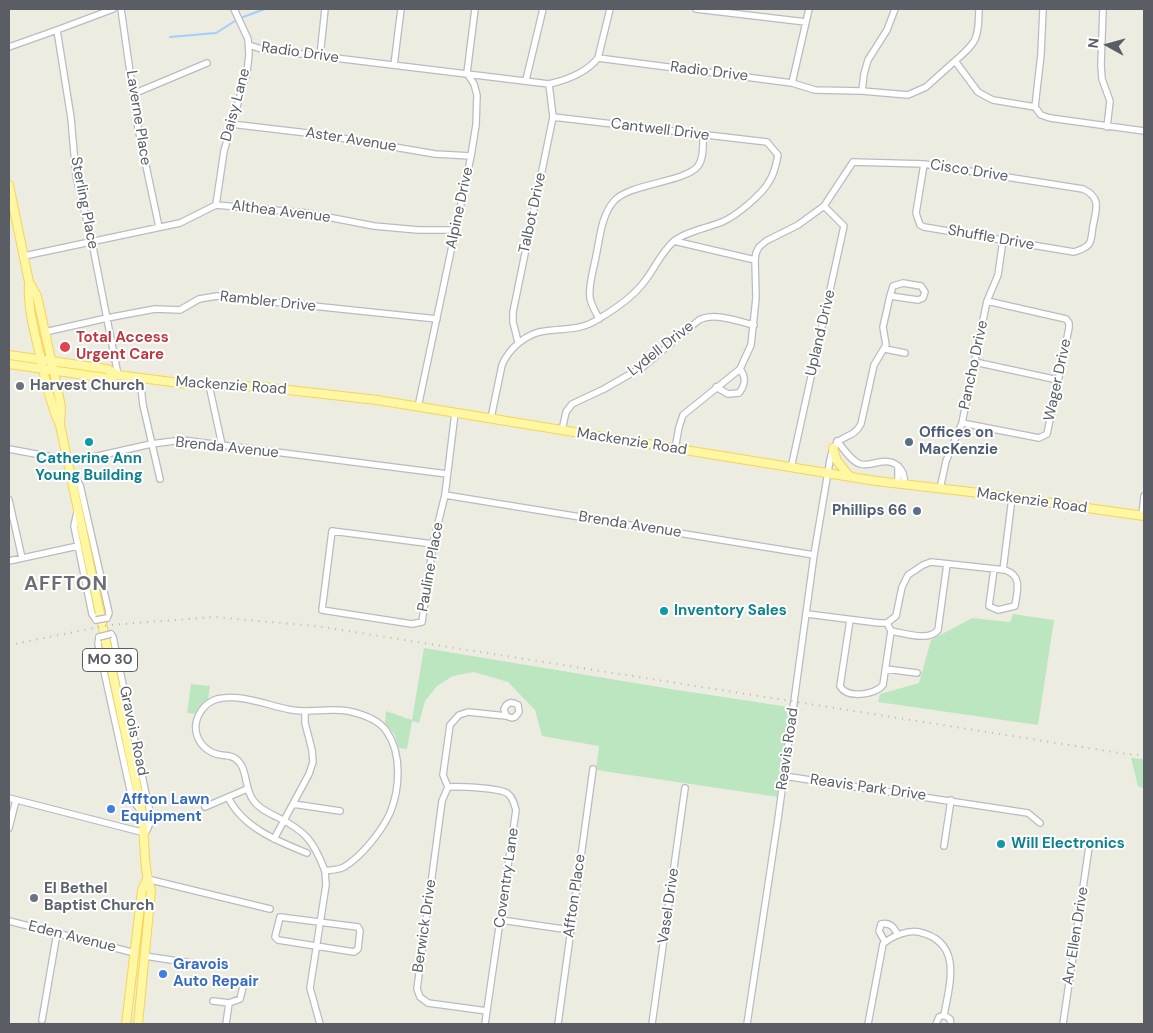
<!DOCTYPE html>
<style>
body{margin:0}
#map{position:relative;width:1153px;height:1033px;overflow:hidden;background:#edece1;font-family:"DM Sans",sans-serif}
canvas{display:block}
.frame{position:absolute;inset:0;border:10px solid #5a5d63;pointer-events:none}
.north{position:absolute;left:1083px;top:20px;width:50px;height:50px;-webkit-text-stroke:4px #fff;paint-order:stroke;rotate:277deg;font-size:14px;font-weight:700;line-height:20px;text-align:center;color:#5a5d63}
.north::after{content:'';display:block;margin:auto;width:18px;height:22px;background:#5a5d63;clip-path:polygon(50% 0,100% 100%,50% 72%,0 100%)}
</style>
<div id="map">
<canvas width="1153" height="1033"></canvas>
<div class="frame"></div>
<div class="north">N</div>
</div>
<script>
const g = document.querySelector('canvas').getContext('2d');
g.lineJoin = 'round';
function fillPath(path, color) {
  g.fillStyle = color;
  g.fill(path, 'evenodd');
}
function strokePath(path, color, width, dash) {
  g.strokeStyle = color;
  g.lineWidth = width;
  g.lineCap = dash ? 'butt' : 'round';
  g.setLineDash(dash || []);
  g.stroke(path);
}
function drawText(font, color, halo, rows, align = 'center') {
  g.font = font + ' "DM Sans",sans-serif';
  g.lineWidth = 4;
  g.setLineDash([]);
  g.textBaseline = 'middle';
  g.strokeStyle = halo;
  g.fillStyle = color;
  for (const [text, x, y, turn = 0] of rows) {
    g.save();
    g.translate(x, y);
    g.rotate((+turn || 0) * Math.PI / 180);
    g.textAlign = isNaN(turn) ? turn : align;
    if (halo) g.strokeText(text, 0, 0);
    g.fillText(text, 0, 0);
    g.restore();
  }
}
fillPath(new Path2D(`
 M1013 614 1054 620 1038 725 878 702 880 694 919 683 931 640 972 618 1010 622Z
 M424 648 677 690 789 707 778 797 596 770 599 746 542 736 535 710 508 682 474 672 453 676 437 686 425 701 419 723 412 721 407 749 399 748 395 735 385 723 386 711 412 720Z
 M191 684 210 686 208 700 199 707 194 714 187 713Z
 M1131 758 1144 759V789L1138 786Z`), '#bce6bf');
strokePath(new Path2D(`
 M243 17 265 9
 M170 37 216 33 235 21`), '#9fceff', 2);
const minor = new Path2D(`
 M121 9 138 128 159 227
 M696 9 806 22
 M1103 9 1101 65 1102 79 1110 101 1107 127
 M57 30 71 118 76 176 92 242 118 375
 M249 45 261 49 549 84C567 80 586 73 598 58L792 83 815 90 862 91 908 95 926 87 955 61 978 92 987 97 993 100 1035 107 1041 115 1050 118 1144 131
 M9 47 57 30 113 9
 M320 56 325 9
 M598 58 610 9
 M955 61C978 41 978 39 979 9
 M394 65 401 9
 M526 80 543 9
 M792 83 809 9
 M862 91 864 74 868 60 887 30 895 9
 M133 94 207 63
 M1035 107 1041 54 1043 9
 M231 124 324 135 435 154 471 156
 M216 205 224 151 247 72 249 54 248 39 234 9
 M674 241 755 260
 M24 256 180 223 216 205 307 213 374 226 418 230H456
 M903 283 921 286 925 292 923 298 918 300 890 296 893 286Z
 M599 319C596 312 591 305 590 298 588 285 594 268 596 256 600 238 601 216 614 201 630 183 684 183 698 166 704 158 703 145 703 136
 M45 332 107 318 155 309 180 310 199 299 217 296 437 319
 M518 342 513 322V312L553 117 549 84
 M885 349 905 353
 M975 362 1058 380
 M140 378 143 405 160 479
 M209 385 222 445
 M716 387 728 394 739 393C746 384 746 377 740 369
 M418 407 471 156 476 125 477 95 474 84 467 73 475 9
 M491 418 502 365C509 348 527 333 545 331 566 328 581 331 600 318 615 309 633 297 644 282 654 270 660 254 673 242 684 232 707 228 722 222 736 216 763 194 770 180 775 172 776 164 778 155L767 142 553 117
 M962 423 1039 438 1047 434 1069 328V323L1066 319 987 301
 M562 430 566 412 572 404 604 389 644 366 699 320C715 312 737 321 754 325
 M837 441C844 449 851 461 860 464 867 466 873 463 880 462 896 459 906 470 904 485
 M9 449 68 460H80L151 444 182 440 447 474
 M675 449 679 427 683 415 740 369 751 345 756 298 755 260 756 253 759 247 766 241 798 225 824 206 853 162 924 164 1083 189C1102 198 1096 209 1093 226 1092 231 1092 238 1090 242 1088 248 1079 250 1074 252L924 227 920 225 916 213 924 164
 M791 468 844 226 824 206
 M71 472 80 485 109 613 107 618
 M898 484V466
 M940 489 946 461 962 423 987 301 998 275 1003 240
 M445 495 814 555
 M9 500 22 558
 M77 512 74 526 92 614 96 620
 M1142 515 1144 496
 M433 544 332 531 322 610 412 624 422 622 433 544 445 495 455 413
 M9 561 78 546
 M1003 570 1012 498
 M807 614 879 623H887L896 616 902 587 908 575 923 565 931 562 1005 570C1023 576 1017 591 1015 606L998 610 989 606 994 569
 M850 620 840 686C847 699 875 695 883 685L891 631 887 623
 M891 631C904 633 929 642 938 630L947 564
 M99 637 98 644 132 799 140 810
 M886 669 917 673
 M784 776 1028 813 1040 823
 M448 787C459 786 498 788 507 793 513 797 514 804 516 810L485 1024
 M448 787 442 801 417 989 420 997 428 1003 487 1011
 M448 787 443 775 450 725 459 715 468 712 506 716 512 718 515 717 519 712 518 705C512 701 507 702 504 709L506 716
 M228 797C242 827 277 841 307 853
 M9 798 145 833C154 822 149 807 146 794L113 637 111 634
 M293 804 340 811
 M205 807 247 789
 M9 828 16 800
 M274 839 309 774 313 762 312 750 305 723V711
 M944 846 951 800
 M147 879 270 909
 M280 917 358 927 360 931 358 949 354 952 278 940 275 937Z
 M501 920 570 930
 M9 921 135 953
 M885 942 879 931 881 924C891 922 894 928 898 935
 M145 956 204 965
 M213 1001 229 1003
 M944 1015 950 1019 951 1024
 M42 1020 57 933
 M226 1024 229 1003 240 999 243 987
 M320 1024 310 988 326 885 325 871C331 870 338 870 344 867 361 857 382 831 390 813 400 789 402 754 387 732 379 719 362 714 348 711 328 708 311 713 292 710 268 706 242 693 217 699 204 703 194 717 196 731 198 744 208 753 221 755 226 756 231 755 236 759 248 768 244 788 253 800 258 808 269 813 277 817 306 831 314 842 325 871
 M558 1024 593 769
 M652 1024 685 788
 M747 1024 778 819 814 555 830 460C836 430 851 443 861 424L874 365 886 345 883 327 890 296
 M868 1024 883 944C892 936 907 930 919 932 963 942 950 983 944 1015
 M936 1024 939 1017 944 1015
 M1063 1024 1089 847`);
const major = new Path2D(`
 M9 185 29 282 37 296 55 377 61 407 60 423
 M29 282C27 311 37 340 43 369 48 389 51 407 60 425L142 812C145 836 143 869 151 890L138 1024
 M9 355 107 369 118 375
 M9 364 106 378 118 375 187 384 262 387 377 400 876 481 988 494 1144 516
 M833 448 837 461 850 477
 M126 1024 142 890 147 879`);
strokePath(minor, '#b9bbc1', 8);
strokePath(major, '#f7d551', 10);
strokePath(minor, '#fff', 5.5);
strokePath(major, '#fff7a4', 8);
strokePath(new Path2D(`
 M9 645 109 625 214 617 316 626 1126 754 1144 755`), '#b5b6b6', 2, [1, 6]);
const minorBridge = new Path2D(`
 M96 620 107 618
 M99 637 111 634`);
strokePath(minorBridge, '#b9bbc1', 8, []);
strokePath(minorBridge, '#fff', 5.5);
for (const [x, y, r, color] of [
 [65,347,6,"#e0444e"],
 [20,386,5,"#6b7280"],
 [89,442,5,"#0f9aa8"],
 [909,442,5,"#5c6f8a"],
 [917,511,5,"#5c6f8a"],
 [664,611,5,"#0f9aa8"],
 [111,809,5,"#3f7fe0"],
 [1001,844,5,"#0f9aa8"],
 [34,898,5,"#6b7280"],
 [163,974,5,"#3f7fe0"]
]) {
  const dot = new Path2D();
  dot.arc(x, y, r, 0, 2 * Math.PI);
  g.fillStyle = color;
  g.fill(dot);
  strokePath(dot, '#fff', 2);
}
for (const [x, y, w] of [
 [110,660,55]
]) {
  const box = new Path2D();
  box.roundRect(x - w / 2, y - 11.5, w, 23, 4);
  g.fillStyle = '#fff';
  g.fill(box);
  strokePath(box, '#5a5d63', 1);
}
drawText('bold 14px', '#5a5d63', null, [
 ["MO 30",110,660]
]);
drawText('15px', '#5a5d63', '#fff', [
 ["Radio Drive",300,53,8],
 ["Radio Drive",709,72,7],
 ["Daisy Lane",236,105,-75],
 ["Laverne Place",138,118,81],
 ["Cantwell Drive",660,130,7],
 ["Aster Avenue",351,140,9],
 ["Cisco Drive",969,171,9],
 ["Sterling Place",84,203,79],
 ["Alpine Drive",460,208,-78],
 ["Althea Avenue",281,212,7],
 ["Talbot Drive",533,213,-78],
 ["Shuffle Drive",991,238,10],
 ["Rambler Drive",268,302,6],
 ["Upland Drive",821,333,-77],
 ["Lydell Drive",661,349,-38],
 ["Pancho Drive",974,365,-78],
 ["Wager Drive",1058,380,-78],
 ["Mackenzie Road",231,386,4],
 ["Mackenzie Road",632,442,9],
 ["Brenda Avenue",227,448,6],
 ["Mackenzie Road",1032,501,8],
 ["Brenda Avenue",630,525,9],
 ["Pauline Place",431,567,-80],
 ["Gravois Road",133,731,78],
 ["Reavis Road",788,749,-82],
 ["Reavis Park Drive",868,788,8],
 ["Coventry Lane",507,878,-82],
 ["Affton Place",575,896,-82],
 ["Vasel Drive",669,906,-82],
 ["Berwick Drive",425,926,-82],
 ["Arv Ellen Drive",1076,936,-81],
 ["Eden Avenue",72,937,14]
]);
drawText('bold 15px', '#be3a42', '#fff', [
 ["Total Access",76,338],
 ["Urgent Care",76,355]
], 'left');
drawText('bold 15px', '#5b616d', '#fff', [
 ["Harvest Church",30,386],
 ["El Bethel",44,889],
 ["Baptist Church",44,906]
], 'left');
drawText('bold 15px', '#4e5e75', '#fff', [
 ["Offices on",919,433],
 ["MacKenzie",919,450],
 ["Phillips 66",907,511,"right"]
], 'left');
drawText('bold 15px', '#0d838f', '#fff', [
 ["Catherine Ann",89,459,"center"],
 ["Young Building",89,476,"center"],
 ["Inventory Sales",674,611],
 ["Will Electronics",1011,844]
], 'left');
drawText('bold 15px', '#366cbe', '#fff', [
 ["Affton Lawn",121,800],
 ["Equipment",121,817],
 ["Gravois",173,965],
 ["Auto Repair",173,982]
], 'left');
g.letterSpacing = '1px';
drawText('bold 20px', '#6b6f75', '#fff', [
 ["AFFTON",66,585]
]);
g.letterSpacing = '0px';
</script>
